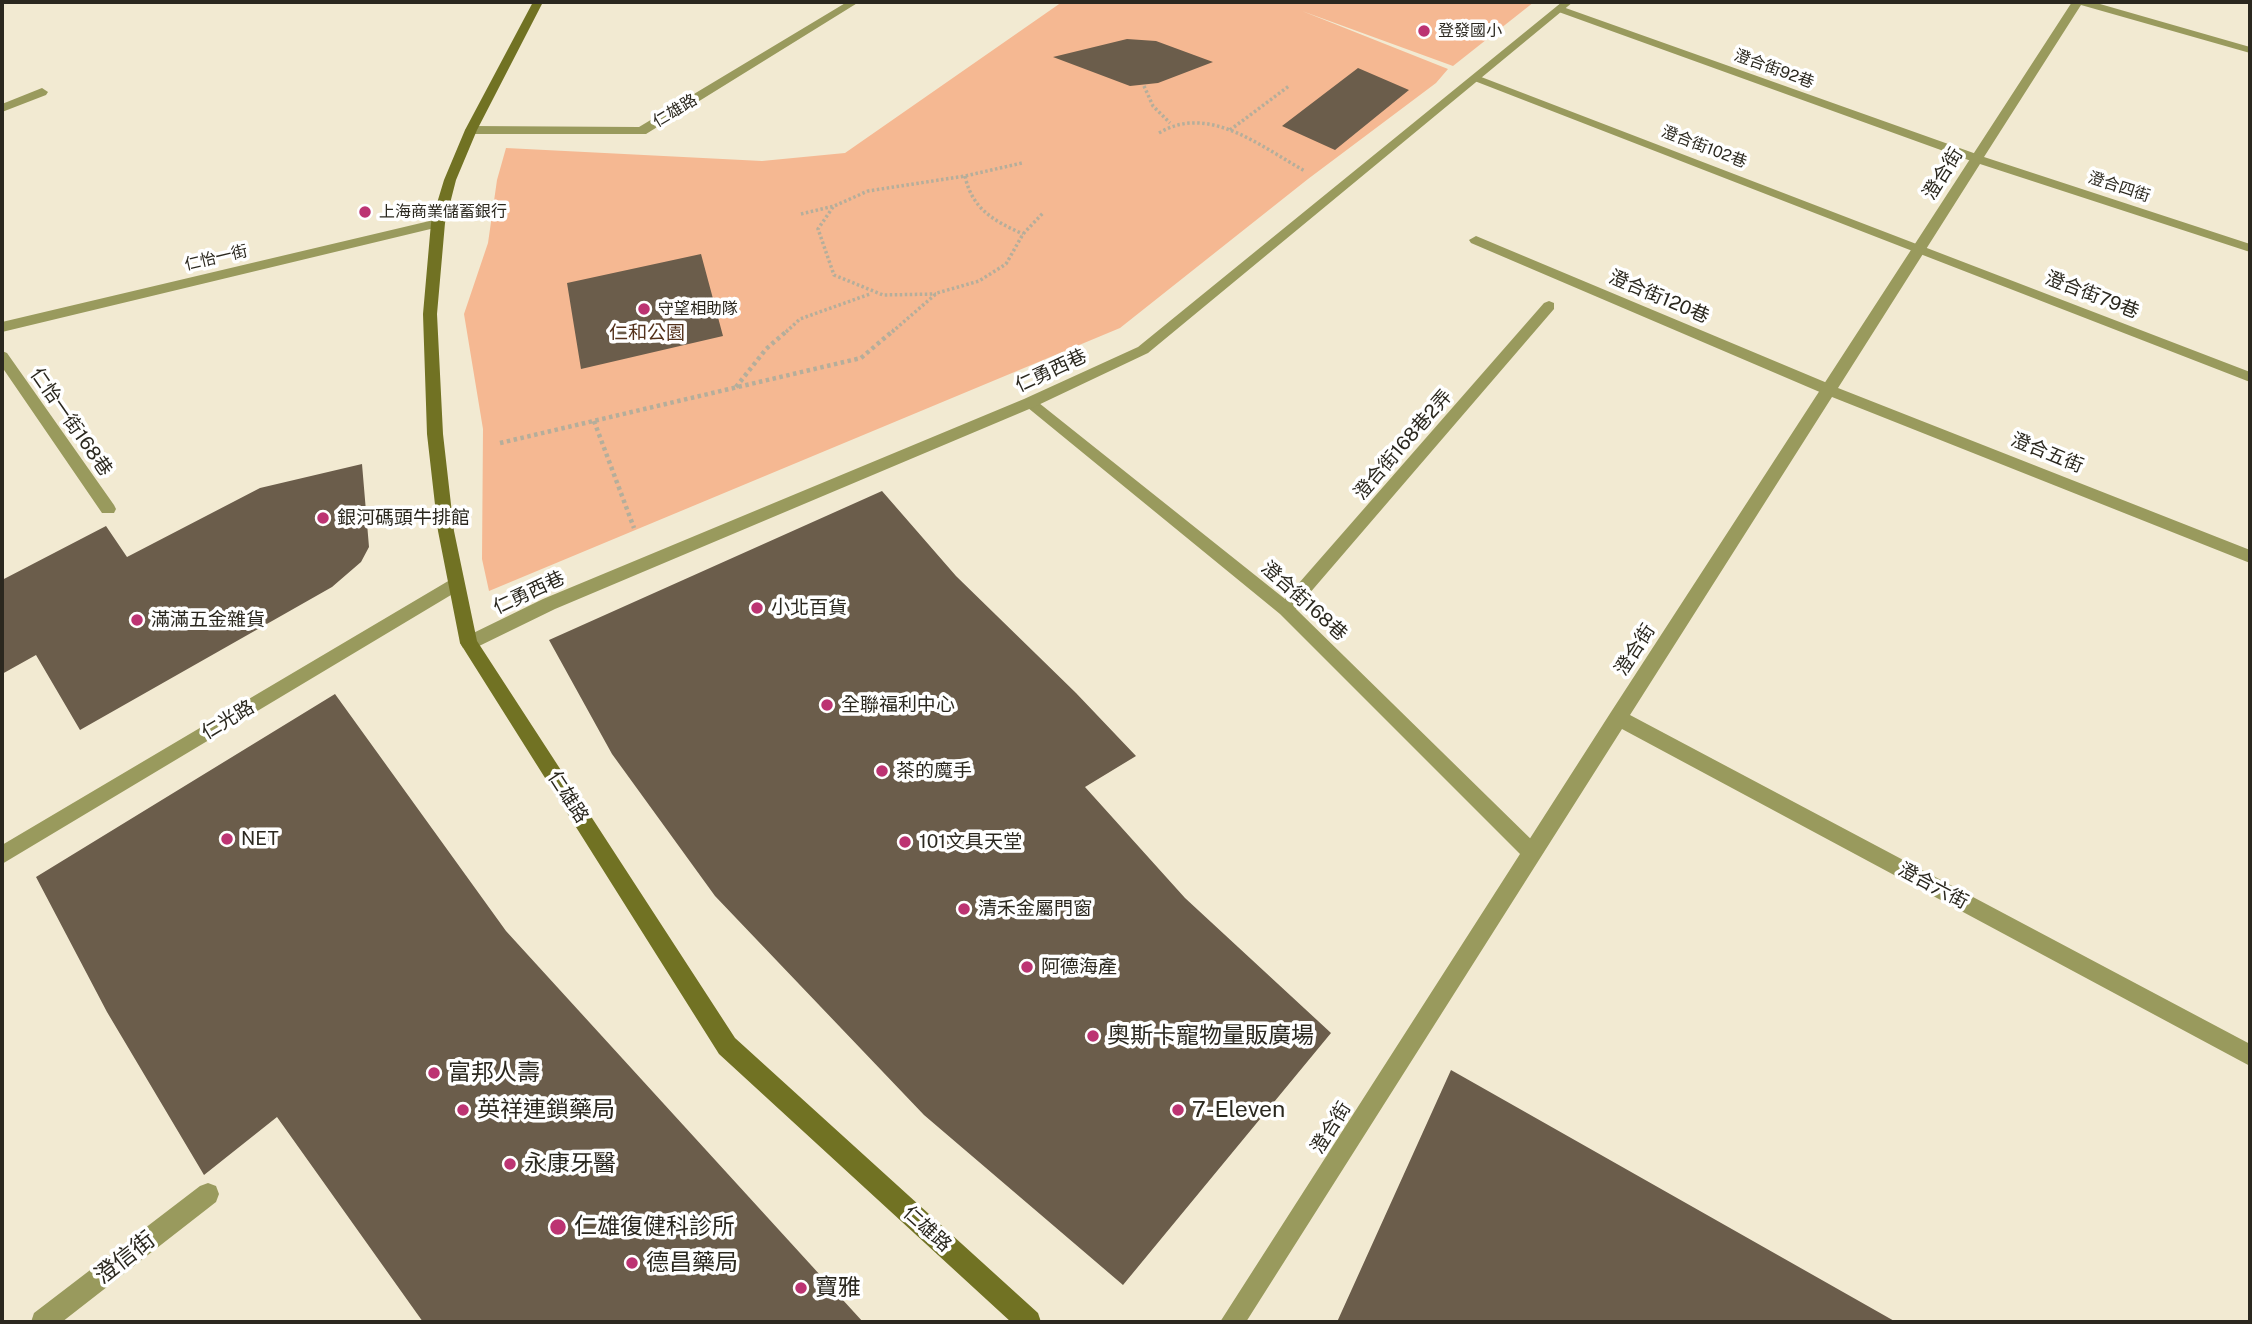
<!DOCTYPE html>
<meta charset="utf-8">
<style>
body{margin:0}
#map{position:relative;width:2252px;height:1324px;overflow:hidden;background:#f2ead2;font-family:"Public Sans",sans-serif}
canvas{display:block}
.frame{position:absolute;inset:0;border:4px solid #2b281f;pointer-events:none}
</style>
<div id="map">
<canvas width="2252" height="1324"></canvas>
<div class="frame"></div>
</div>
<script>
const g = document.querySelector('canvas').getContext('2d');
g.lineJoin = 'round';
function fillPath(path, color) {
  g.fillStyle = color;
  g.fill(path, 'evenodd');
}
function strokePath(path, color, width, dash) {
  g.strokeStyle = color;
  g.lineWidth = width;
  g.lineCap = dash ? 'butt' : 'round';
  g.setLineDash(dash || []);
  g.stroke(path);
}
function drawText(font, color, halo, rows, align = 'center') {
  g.font = font + ' "Public Sans","Noto Sans TC",sans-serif';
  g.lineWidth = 7;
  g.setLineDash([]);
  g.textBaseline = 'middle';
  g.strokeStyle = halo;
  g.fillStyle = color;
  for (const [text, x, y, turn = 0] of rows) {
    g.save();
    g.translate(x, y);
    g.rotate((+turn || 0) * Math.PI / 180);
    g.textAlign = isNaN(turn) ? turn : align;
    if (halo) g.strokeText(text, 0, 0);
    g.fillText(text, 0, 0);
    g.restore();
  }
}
fillPath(new Path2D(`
 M1062 2H1534L1453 66 1302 11 1448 69 1436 83 1308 179 1120 328 489 591 482 559 483 429 464 314 488 243 497 180 506 148 762 161 845 153Z`), '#f5b892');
fillPath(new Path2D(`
 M1127 39 1156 41 1213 62 1158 83 1130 86 1053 57Z
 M1358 68 1409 90 1335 150 1282 126Z
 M701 254 723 336 581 369 567 283Z
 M362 464 369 547 361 562 332 587 80 730 36 655 2 674V580L106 526 127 557 260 488Z
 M882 491 956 576 1076 693 1136 756 1085 787 1185 898 1331 1033 1123 1285 924 1115 715 896 612 754 549 640Z
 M335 694 506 931 863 1322H423L277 1117 204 1175 107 1012 36 877Z
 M1451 1070 1896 1322H1337Z`), '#6b5d4b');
strokePath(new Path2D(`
 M1144 86 1153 106 1170 123
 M1230 130 1289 86
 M1159 133C1209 103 1261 147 1305 171
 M965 176C972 209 994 221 1023 234
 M833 207 818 229 834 275 883 295 936 294
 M801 214 834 206 868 191 965 176 1022 163
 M786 332 800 319 870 294
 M892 332 937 293 979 281 1006 264 1023 234 1044 212`), '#b5ae9b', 3.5, [2.5, 2.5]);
strokePath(new Path2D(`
 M736 387 766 349 788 330
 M594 421 634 528
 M500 443 861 358 894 330`), '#b5ae9b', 4.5, [3.5, 3.5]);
fillPath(new Path2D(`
 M847 2H859L646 134H471L465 130 471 126 639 127Z
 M1560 6 1982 156 1984 159 1974 162 1556 11 1555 9Z
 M1476 75 2250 372V382L1472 80 1470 78Z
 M42 88 48 92 46 95 2 112V104Z
 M1476 236 1832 385 1834 389 1832 393H1822L1471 243 1469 240Z
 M1549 301 1554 303V309L1296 609 1538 846 1541 852 1538 858 1531 861 1524 858 1280 614 1022 403 1029 398 1034 399 1285 599 1544 303Z
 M2 351 7 353 114 505 116 509 114 513H102L2 367Z
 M208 1183 216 1186 219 1194 216 1202 62 1322H31L34 1313 200 1186Z`), '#999a5d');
fillPath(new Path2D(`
 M1562 2H1573L1148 353 1034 407 555 609 475 648H463L460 643 463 638 543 599 1024 399 1138 347Z
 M2072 2H2093L2250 47V53L2081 5 1984 157 2250 244V252L1980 164 1838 388 2250 550V563L1832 397 1630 715 2250 1044V1066L1622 729 1246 1322H1220L1611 712Z
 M438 219 445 223 443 226 2 332V322Z
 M455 577 463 584 461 589 2 864V845Z`), '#999a5d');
fillPath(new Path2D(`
 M533 2H543L477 130 456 180 445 223 437 314 443 434 454 531 477 641 735 1038 1038 1313 1041 1322H1011L719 1054 460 643 438 531 427 434 423 314 431 223 444 180 465 130Z`), '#717223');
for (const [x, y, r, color] of [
 [1424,31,7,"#bc3372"],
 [365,212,7,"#bc3372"],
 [644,309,7,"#bc3372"],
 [323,518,7,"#bc3372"],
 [757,608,7,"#bc3372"],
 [137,620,7,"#bc3372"],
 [827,705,7,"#bc3372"],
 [882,771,7,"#bc3372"],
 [227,839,7,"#bc3372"],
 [905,842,7,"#bc3372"],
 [964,909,7,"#bc3372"],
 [1027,967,7,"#bc3372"],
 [1093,1036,7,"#bc3372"],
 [434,1073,7,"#bc3372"],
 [463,1110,7,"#bc3372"],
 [1178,1110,7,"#bc3372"],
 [510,1164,7,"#bc3372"],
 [558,1227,9,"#bc3372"],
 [632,1263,7,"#bc3372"],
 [801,1288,7,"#bc3372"]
]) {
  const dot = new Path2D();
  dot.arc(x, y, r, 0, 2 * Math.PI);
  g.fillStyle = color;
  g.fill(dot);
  strokePath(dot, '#fff', 2.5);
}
drawText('16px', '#2b281f', '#fff', [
 ["登發國小",1438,31],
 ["上海商業儲蓄銀行",379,212],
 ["守望相助隊",658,309]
], 'left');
drawText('16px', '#2b281f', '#fff', [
 ["澄合街92巷",1774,69,20],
 ["仁雄路",675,111,-31],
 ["澄合街102巷",1704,147,21],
 ["澄合四街",2119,187,18],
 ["仁怡一街",216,258,-13]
]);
drawText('19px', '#2b281f', '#fff', [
 ["澄合街",1943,174,-58],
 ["澄合街79巷",2092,295,21],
 ["澄合街120巷",1659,297,23],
 ["仁勇西巷",1051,371,-25],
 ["仁怡一街168巷",71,422,55],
 ["澄合街168巷2弄",1403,445,-49],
 ["澄合五街",2047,453,22],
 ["仁勇西巷",529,593,-25],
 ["澄合街168巷",1304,601,42],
 ["澄合街",1635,650,-57],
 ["仁光路",228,720,-31],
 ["仁雄路",568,797,57],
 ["澄合六街",1933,886,28],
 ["澄合街",1331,1128,-58],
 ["仁雄路",927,1229,42]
]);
drawText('19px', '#54311a', '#fff', [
 ["仁和公園",647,333]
]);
drawText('19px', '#2b281f', '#fff', [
 ["銀河碼頭牛排館",337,518],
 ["小北百貨",771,608],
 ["滿滿五金雜貨",151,620],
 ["全聯福利中心",841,705],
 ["茶的魔手",896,771],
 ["NET",241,839],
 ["101文具天堂",919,842],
 ["清禾金屬門窗",978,909],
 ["阿德海產",1041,967]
], 'left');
drawText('23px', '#2b281f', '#fff', [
 ["奧斯卡寵物量販廣場",1107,1036],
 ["富邦人壽",448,1073],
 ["英祥連鎖藥局",477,1110],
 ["7-Eleven",1192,1110],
 ["永康牙醫",524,1164],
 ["仁雄復健科診所",574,1227],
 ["德昌藥局",646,1263],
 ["寶雅",815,1288]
], 'left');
drawText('23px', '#2b281f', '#fff', [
 ["澄信街",125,1258,-38]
]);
</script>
